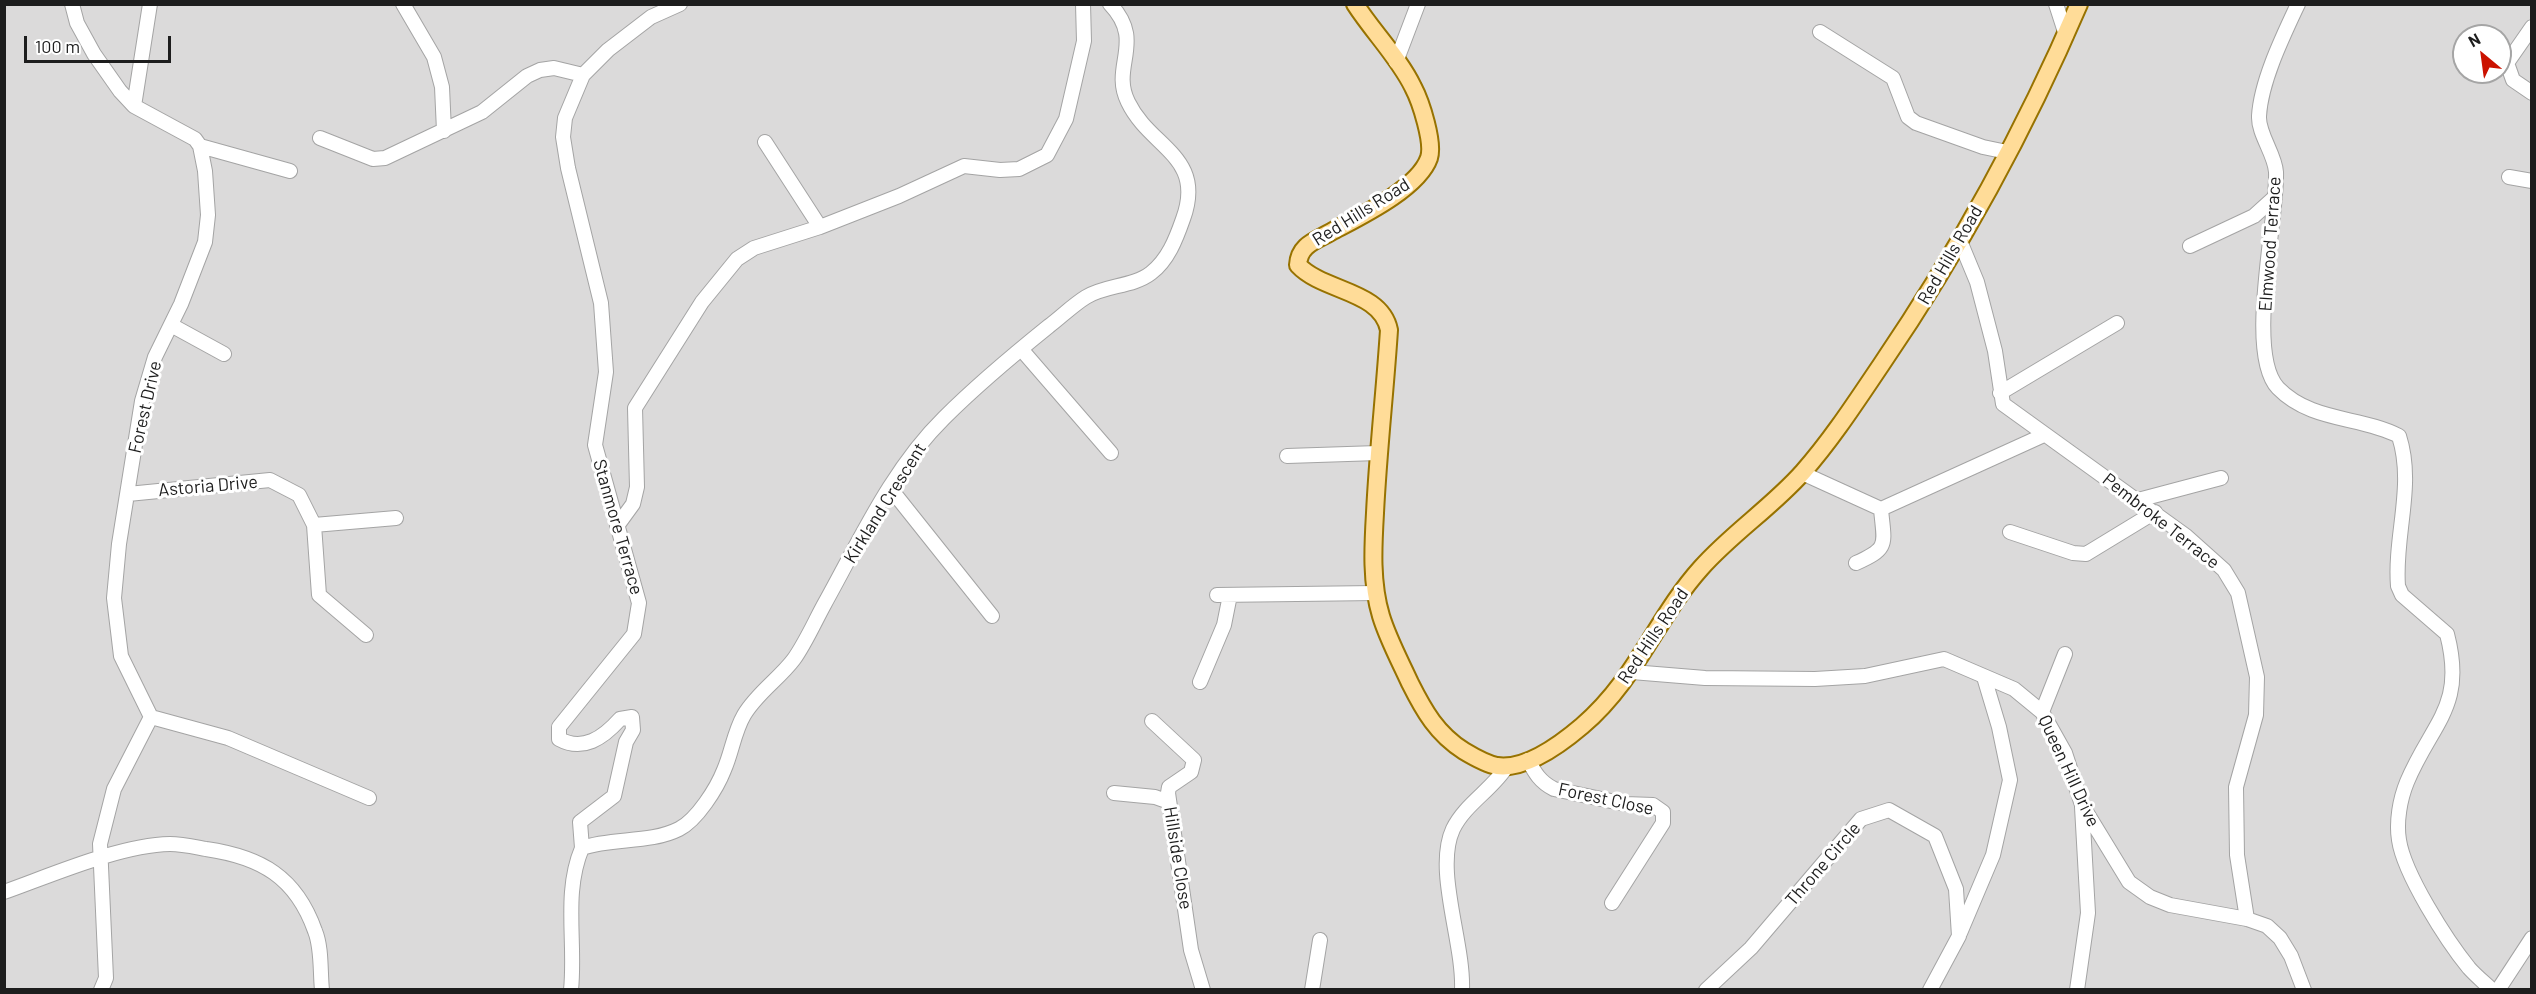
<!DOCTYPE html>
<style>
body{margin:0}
#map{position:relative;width:2536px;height:994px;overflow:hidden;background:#efece2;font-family:Barlow,sans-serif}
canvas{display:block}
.frame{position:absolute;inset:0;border:6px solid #1d1d1d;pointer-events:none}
.north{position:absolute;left:2452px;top:24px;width:60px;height:60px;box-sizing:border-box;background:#fff;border:2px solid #a5a5a5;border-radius:50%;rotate:331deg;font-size:16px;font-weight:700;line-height:24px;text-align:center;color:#1d1d1d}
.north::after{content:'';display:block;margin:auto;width:21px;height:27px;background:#cb1200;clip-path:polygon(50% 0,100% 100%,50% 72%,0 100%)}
.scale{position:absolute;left:24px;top:36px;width:147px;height:27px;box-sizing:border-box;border:3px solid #1d1d1d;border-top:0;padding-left:8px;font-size:18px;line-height:21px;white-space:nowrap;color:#1d1d1d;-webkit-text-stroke:4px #fff;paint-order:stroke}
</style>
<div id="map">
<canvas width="2536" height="994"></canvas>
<div class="frame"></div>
<div class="north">N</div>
<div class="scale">100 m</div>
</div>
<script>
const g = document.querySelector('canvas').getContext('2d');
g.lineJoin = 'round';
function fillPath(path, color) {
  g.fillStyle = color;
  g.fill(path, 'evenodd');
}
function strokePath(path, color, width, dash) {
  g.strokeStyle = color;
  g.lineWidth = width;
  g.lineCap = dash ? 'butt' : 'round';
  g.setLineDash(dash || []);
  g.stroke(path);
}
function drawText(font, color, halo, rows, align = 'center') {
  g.font = font + ' Barlow,sans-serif';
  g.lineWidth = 6;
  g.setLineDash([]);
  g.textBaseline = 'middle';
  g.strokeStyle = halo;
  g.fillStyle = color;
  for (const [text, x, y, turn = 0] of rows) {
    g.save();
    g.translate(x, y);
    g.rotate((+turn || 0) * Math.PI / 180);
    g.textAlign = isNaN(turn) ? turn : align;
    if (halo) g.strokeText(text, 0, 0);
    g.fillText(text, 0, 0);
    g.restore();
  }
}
fillPath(new Path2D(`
 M5 5H2531V989H5ZM2464 36H2500V72H2464Z`), '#dbdada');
const minor = new Path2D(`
 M72 4 77 23 94 54 120 91 134 106 195 139 200 146 205 171 208 215 205 242 181 304 155 357 142 401 119 544 114 598 121 656 151 717 114 789 100 844 106 978 101 990
 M403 4 434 57 442 87 444 131
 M2056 4 2066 35
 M2298 4C2283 36 2261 81 2259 116 2258 134 2275 154 2276 172 2278 218 2245 353 2278 388 2311 422 2360 416 2399 436 2415 486 2394 535 2398 586L2402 595 2447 634C2466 707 2432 722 2407 782 2400 799 2396 822 2399 840 2404 874 2447 941 2469 968 2476 976 2485 983 2492 990
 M2532 27 2507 63 2513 80 2532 93
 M1820 32 1893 78 1908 117 1916 123 1983 147 2007 152
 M1396 62 1418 4
 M134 106 150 4
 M320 138 373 159 385 158 482 112 527 76 540 70 554 68 583 75
 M765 142 820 227
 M200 146 290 171
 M2509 177 2532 181
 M1960 241 1977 282 1995 351 2003 404 2186 536 2224 570 2238 593 2257 677 2256 715 2236 787 2237 855 2247 919
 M2190 246 2254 216 2275 197
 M171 325 224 354
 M1021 349 1111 453
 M2000 393 2117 323
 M1287 456 1378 453
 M1802 473 1881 509 2044 435
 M890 488 992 616
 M128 494 270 480 299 495 314 525 319 595 366 635
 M2138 500 2221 478
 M314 525 396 518
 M617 526 633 504 637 487 635 408 702 302 737 259 754 248 820 227 899 196 964 166 1000 170 1019 169 1047 155 1066 119 1084 41 1083 4
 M2010 532 2073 553 2086 554 2155 512
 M1856 563C1890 548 1884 544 1881 509
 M1217 595 1376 593
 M1632 672 1705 678 1815 679 1865 676 1944 659 2014 689 2042 712 2065 753 2082 805 2129 882 2150 897 2170 905 2247 919 2267 926 2280 938 2291 956 2304 990
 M1200 682 1224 625 1230 595
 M2042 712 2065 654
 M151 717 228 738 369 798
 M1152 721 1194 760 1191 772 1169 787 1168 793 1191 950 1203 990
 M1528 760C1535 773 1540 782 1554 789L1625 804 1653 805 1663 812V823L1612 903
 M1114 793 1155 797 1169 802
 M582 848 580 822 614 796 626 742 633 730 632 717 620 719C603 738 583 752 559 739V727L634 634 639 603 595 445 606 372 601 303 568 168 563 137 565 118 583 75 608 50 651 17 680 4
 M4 892C52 875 120 845 170 844 182 844 195 847 206 849 261 857 296 877 315 931 322 948 320 971 322 990
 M1960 933 1993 855 2010 780 1999 727 1984 677
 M571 990C576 942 563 893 582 848 613 837 649 844 679 829 697 820 717 788 724 770 732 752 734 732 744 715 757 693 779 679 794 659 806 642 815 621 825 603 860 540 892 469 944 418 977 385 1013 355 1049 326 1061 317 1073 305 1086 297 1105 285 1133 287 1151 273 1168 260 1176 239 1183 219 1206 156 1150 148 1128 102 1110 66 1146 42 1110 4
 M1312 990 1320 940
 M1462 990C1464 942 1434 870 1453 829 1465 804 1493 789 1507 766
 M1706 990 1751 948 1861 819 1889 810 1935 836 1956 889 1959 936 1930 990
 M2077 990 2088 913 2082 807
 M2498 990 2532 938`);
const major = new Path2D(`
 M1355 4C1373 32 1399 58 1413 87 1421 102 1434 143 1429 158 1418 189 1359 217 1331 232 1315 241 1299 245 1298 265 1323 292 1381 290 1389 330 1385 391 1378 452 1375 513 1373 547 1371 583 1381 616 1388 639 1400 661 1410 683 1424 711 1437 734 1464 751 1474 757 1486 764 1497 766 1526 770 1562 743 1582 726 1637 679 1656 618 1701 568 1732 533 1772 507 1803 472 1832 439 1856 402 1881 365 1958 252 2025 130 2079 4`);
strokePath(minor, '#a4a4a4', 16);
strokePath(major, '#977200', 20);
strokePath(minor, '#fff', 14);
strokePath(major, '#ffdc98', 16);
drawText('18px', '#1d1d1d', '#fff', [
 ["Red Hills Road",1361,212,-32],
 ["Elmwood Terrace",2270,244,-86],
 ["Red Hills Road",1950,255,-60],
 ["Forest Drive",145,407,-77],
 ["Astoria Drive",208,486,-5],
 ["Kirkland Crescent",885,503,-58],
 ["Pembroke Terrace",2161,521,38],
 ["Stanmore Terrace",618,527,74],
 ["Red Hills Road",1653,636,-56],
 ["Queen Hill Drive",2069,771,65],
 ["Forest Close",1606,799,12],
 ["Hillside Close",1178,858,81],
 ["Throne Circle",1823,864,-49]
]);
</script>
